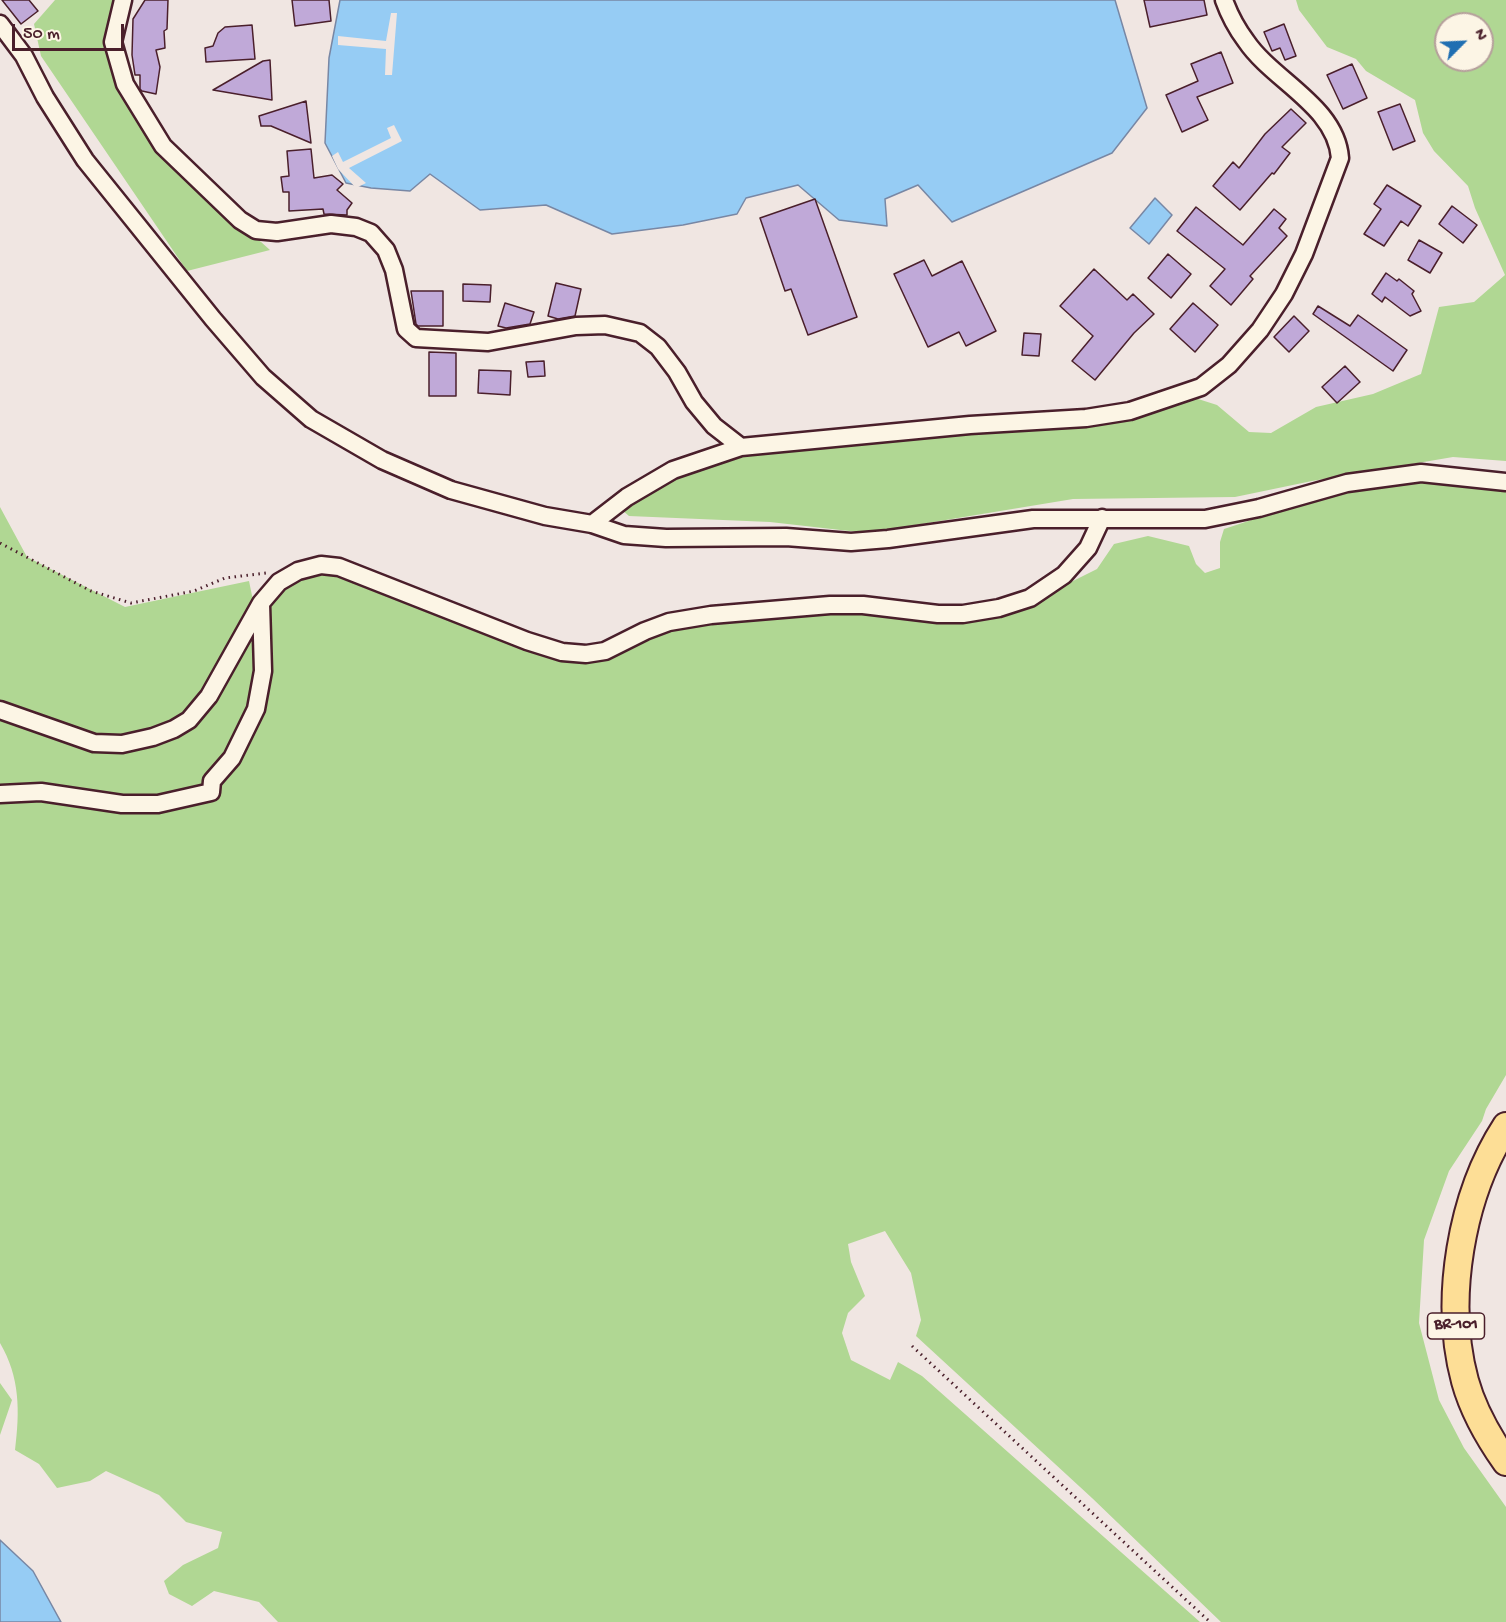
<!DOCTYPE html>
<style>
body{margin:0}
#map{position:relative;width:1506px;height:1622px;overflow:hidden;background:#f0e6e2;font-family:"Gochi Hand",sans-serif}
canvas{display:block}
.north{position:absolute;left:1434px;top:12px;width:60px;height:60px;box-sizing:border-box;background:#fcf5e5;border:2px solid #b59f9b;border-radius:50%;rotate:66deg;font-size:16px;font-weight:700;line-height:24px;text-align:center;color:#4a1f2b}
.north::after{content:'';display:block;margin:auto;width:21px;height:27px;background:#1f6fb2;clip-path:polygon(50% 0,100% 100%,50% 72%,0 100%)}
.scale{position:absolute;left:12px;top:24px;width:112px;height:27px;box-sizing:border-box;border:3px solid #4a1f2b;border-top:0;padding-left:8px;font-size:18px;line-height:21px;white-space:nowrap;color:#4a1f2b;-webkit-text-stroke:4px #fcf5e5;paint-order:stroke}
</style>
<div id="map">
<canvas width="1506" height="1622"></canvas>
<div class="north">N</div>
<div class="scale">50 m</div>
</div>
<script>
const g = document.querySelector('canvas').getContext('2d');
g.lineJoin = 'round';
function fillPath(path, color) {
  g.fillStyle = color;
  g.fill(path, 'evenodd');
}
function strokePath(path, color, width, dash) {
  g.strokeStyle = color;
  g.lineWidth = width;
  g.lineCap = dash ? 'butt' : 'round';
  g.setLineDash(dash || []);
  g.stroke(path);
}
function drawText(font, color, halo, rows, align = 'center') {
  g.font = font + ' "Gochi Hand",sans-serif';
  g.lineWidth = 5;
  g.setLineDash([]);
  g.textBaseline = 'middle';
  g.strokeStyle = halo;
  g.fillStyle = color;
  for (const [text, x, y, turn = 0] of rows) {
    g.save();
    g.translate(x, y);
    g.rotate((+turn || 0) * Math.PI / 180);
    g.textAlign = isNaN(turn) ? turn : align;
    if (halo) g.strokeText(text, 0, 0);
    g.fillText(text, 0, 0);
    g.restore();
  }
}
fillPath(new Path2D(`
 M55 0H120L117 57 158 150 270 250 187 271 41 56 34 24Z
 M1296 0H1506V461L1453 457 1312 481 1235 497 1073 499 867 533 770 522 629 516 622 510 684 467 799 444 1128 419 1195 398 1217 405 1249 432 1271 433 1316 407 1373 394 1421 374 1439 307 1474 302 1505 275 1475 208 1468 186 1434 151 1423 133 1415 100 1366 71 1356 59 1327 47 1299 10ZM1446 24H1482V60H1446Z
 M1453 481 1506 487V1075L1486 1109 1482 1121 1449 1171 1424 1240 1419 1323 1439 1400 1464 1448 1506 1507V1622H1221L1092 1498 916 1336 921 1320 911 1273 885 1231 848 1244 851 1262 865 1296 848 1313 842 1333 851 1360 890 1380 898 1362 922 1376 1200 1622H278L259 1602 214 1591 192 1606 169 1594 164 1581 183 1565 218 1548 222 1532 186 1522 159 1495 106 1471 90 1481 57 1488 39 1464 15 1450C20 1411 20 1377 0 1343V507L27 557 125 607 249 581 263 649C264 638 263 623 266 612 274 586 308 577 331 573L501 639 571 658 675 624 862 608 929 620 972 621 1018 610 1047 597 1069 583 1097 569 1114 544 1148 536 1189 546 1196 564 1205 573 1220 568V542L1224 529 1349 488Z
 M0 1383 12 1400 0 1435Z`), '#b0d793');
const water = new Path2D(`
 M340 0H1115L1147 108 1112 153 952 222 918 185 885 199 887 226 839 220 798 185 746 198 737 214 683 225 612 234 546 205 480 210 430 174 410 191 371 188 346 183 325 143 329 58Z
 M1155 198 1172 215 1149 244 1130 228Z
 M0 1540 33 1571 61 1622H0Z`);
fillPath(water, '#96ccf4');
strokePath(water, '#7887a4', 1.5);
fillPath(new Path2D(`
 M391 13H397L392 75H385L386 49 338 45V36L386 41Z
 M394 125 402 141 349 168 366 183 356 188 338 169 332 156 338 152 343 162 391 138 387 128Z`), '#f0e6e2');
const building = new Path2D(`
 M2 0H29L38 11 21 24Z
 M145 0H168L167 29 164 31 165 48 156 50 160 67 156 94 142 91 140 89V75H135L132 55 133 19Z
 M292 0H329L331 21 295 26Z
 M1144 0H1204L1207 15 1150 27Z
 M1284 24 1296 56 1285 60 1280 48 1272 51 1264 32Z
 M252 25 255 59 206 62 205 48 213 46 218 33 225 27Z
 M1221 52 1233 83 1197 97 1208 120 1182 132 1166 95 1198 81 1191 64Z
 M270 60 272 100 213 90 263 61Z
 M1352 64 1367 98 1343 109 1327 75Z
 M306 101 311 143 271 126H261L259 116Z
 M1400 104 1415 141 1393 150 1378 112Z
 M1291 109 1306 123 1282 147 1290 153 1274 174 1272 173 1240 210 1213 186 1233 162 1239 168 1265 134Z
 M311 149 314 178 332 175 343 184 337 190 352 203 347 210V215L324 214 323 209 289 211V192H283L281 177 289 176 287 151Z
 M1387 185 1421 206 1408 226 1401 221 1384 246 1364 234 1381 209 1374 204Z
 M815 199 857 317 808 335 791 289 785 291 760 218Z
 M1452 206 1477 225 1463 243 1439 224Z
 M1196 207 1243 245 1274 209 1286 219 1279 228 1287 236 1250 276 1253 279 1231 305 1210 286 1225 269 1177 231Z
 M1419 240 1442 253 1430 273 1408 260Z
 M1168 254 1191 274 1171 298 1148 278Z
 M924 260 932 276 962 261 996 331 966 346 959 332 928 347 894 274Z
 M1094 269 1127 300 1133 294 1154 314 1134 333 1095 380 1072 361 1093 336 1060 306Z
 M1386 273 1397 281 1399 279 1414 291 1412 294 1421 311 1410 316 1385 297 1382 302 1372 294Z
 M556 283 581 289 575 316 558 319 548 316Z
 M463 284 491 285 490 302 463 301Z
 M411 291H443V326H418L416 324Z
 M505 303 534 312 530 324 506 328 498 326Z
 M1193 303 1218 325 1195 352 1170 329Z
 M1318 306 1350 326 1358 315 1407 350 1393 371 1313 314Z
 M1294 316 1309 331 1289 352 1274 337Z
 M1024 333 1041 334 1039 356 1022 355Z
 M429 352 456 353V396H429Z
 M544 361 545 376 528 377 526 362Z
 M1345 366 1360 382 1337 403 1322 387Z
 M479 370 511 371 510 395 478 393Z`);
fillPath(building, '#c0a9d8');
strokePath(building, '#4a1f2b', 1.5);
const minor = new Path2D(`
 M123 0 113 42 125 84 163 146 240 220 256 230 277 232 331 224 356 227 371 233 386 250 394 270 406 329 416 338 488 342 576 326 605 325 640 333 658 347 677 372 694 402 714 426 741 447
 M0 24 24 56 45 97 85 160 213 319 263 377 311 419 382 460 451 490 545 516 592 524 624 535 666 538 786 537 851 542 888 539 1033 519H1205L1259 508 1347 483 1421 473 1506 482
 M592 524 627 497 673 470 741 447 970 425 1086 418 1130 411 1201 387 1229 365 1260 330 1284 294 1304 254 1340 158C1336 106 1273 81 1246 41 1237 29 1229 14 1224 0
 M0 710 94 743 122 744 153 737 174 729 189 720 209 696 261 603 279 582 298 571 321 565 339 567 527 641 562 652 586 654 605 651 645 631 669 622 711 615 830 605H863L938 614H963L999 608 1030 598 1064 575 1088 548 1102 518
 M0 794 41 792 122 804H158L211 792 212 781 232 758 256 709 263 671 261 604`);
const highway = new Path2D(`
 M1506 1126C1461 1195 1443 1300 1465 1381 1473 1410 1489 1438 1506 1462`);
strokePath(minor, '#4a1f2b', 21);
strokePath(highway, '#4a1f2b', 30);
strokePath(new Path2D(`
 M0 543 91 591 131 603 194 591 225 578 266 573
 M912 1346 1210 1622`), '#4a1f2b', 3, [1.5, 4.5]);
strokePath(minor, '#fcf5e5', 16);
strokePath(highway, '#fdde96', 26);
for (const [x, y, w] of [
 [1456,1326,57]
]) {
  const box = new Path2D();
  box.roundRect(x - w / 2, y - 13, w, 26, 4.5);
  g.fillStyle = '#fcf5e5';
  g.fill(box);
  strokePath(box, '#4a1f2b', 1.5);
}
drawText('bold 16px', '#4a1f2b', null, [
 ["BR-101",1456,1326]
]);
</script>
